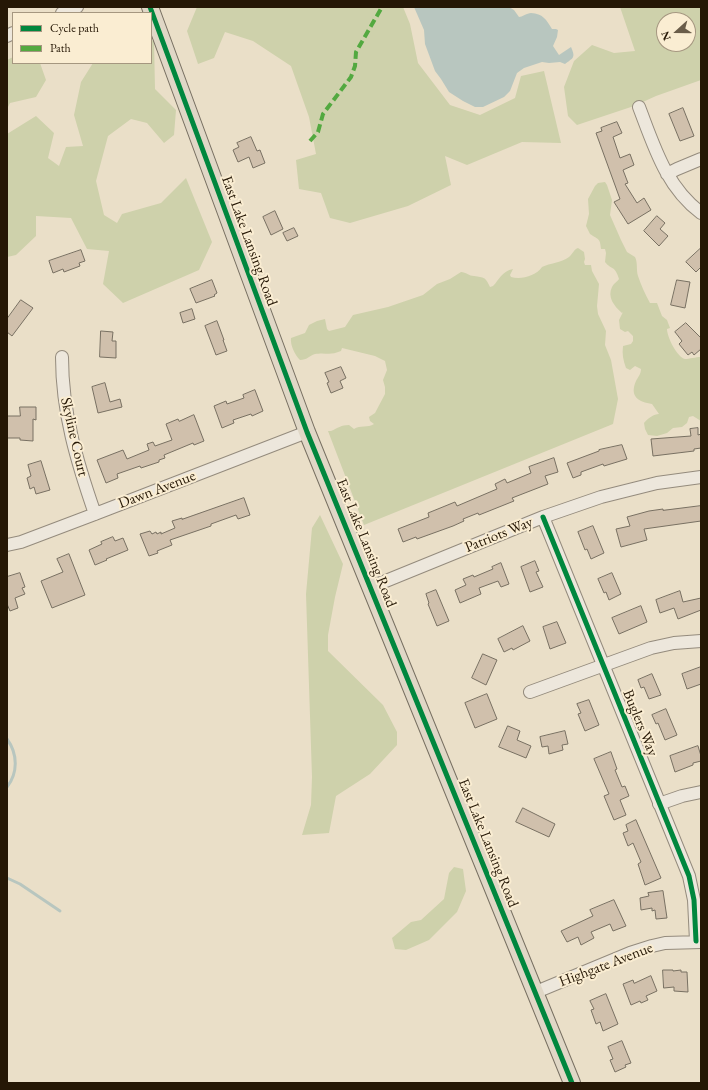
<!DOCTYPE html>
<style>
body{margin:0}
#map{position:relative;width:708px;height:1090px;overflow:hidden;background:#eadfc8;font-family:"EB Garamond",serif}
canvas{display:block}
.frame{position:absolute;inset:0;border:8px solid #251705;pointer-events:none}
.legend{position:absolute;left:12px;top:12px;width:140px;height:52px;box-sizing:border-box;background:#faedd2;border:1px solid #a59780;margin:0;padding:5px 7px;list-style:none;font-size:12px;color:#251705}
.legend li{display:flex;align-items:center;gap:8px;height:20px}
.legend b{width:20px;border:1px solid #a59780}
.north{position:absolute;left:656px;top:12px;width:40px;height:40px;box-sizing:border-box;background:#faedd2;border:1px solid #a59780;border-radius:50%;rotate:249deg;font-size:11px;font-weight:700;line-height:16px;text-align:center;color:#251705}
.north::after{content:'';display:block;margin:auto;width:14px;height:18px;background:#6a5d49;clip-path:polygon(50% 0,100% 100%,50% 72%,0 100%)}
</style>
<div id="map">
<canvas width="708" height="1090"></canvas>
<div class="frame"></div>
<ul class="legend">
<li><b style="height:5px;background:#00873e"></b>Cycle path</li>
<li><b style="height:5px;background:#53a940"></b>Path</li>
</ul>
<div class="north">N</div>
</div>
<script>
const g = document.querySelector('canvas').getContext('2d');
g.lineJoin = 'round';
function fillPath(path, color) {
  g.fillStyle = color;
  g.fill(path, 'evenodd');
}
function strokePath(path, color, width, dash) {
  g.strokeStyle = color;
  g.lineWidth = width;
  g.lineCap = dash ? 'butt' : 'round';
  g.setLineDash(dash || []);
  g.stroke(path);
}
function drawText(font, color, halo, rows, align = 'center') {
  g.font = font + ' "EB Garamond",serif';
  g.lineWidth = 4;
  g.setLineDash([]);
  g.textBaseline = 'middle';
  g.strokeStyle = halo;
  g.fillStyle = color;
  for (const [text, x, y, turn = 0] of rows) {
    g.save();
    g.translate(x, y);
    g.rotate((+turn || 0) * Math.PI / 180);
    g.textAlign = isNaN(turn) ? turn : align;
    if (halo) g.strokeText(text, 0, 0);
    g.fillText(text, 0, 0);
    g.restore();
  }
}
fillPath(new Path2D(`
 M197 7H403L410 24 418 63 450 105 480 115 515 98 521 76 544 71 561 143 522 142 467 165 445 156 451 185 408 206 350 223 330 218 321 193 299 189 296 160 316 154 309 117 291 66 253 41 225 32 214 58 198 64 187 31Z
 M620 7H701V80L656 96 634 106 577 125 568 116 564 87 574 61 592 45 614 53 635 51ZM664 20H688V44H664Z
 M151 40 154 41 155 89 176 110 174 135 164 143 147 123 131 119 108 136 96 181 104 215 117 223 122 214 161 203 186 178 212 242 199 270 123 303 103 284 109 251 87 249 71 218 36 216V236L16 255 7 257V134L36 116 54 133 48 158 59 166 66 147 83 146 74 115 81 82 93 63H151Z
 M13 57V63H40L46 80 36 97 10 103 7 109V60Z
 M605 182 607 185 612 200 610 215 621 240 627 252 635 257C638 263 636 269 638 276 641 285 645 294 650 303H657L662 316 667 320 670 328 667 329C667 337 677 357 685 359 689 359 696 357 701 357V421L693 416 689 417 687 423 682 427 673 428 667 433 657 436 648 435 645 429 644 423C648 418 654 414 659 414L652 404C639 402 629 397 636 381 638 377 641 374 641 369L635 366 630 370 626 368C623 360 622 354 623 346L631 344 633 341V336L628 331 625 332 620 329 619 320 623 312 622 313C614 306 607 297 612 287 614 283 617 282 619 279 615 265 611 270 605 262L606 253 605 249H601C600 238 599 240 590 234L586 226 589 214 588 199 595 186 598 183Z
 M578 248 584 252 585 259 584 262 585 265H591L592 271 599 284 597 306 598 314 606 331 605 345 611 360 618 399 613 424 364 525 328 431H331C338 428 341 425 349 425L354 429C360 425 368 428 374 424L370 421 369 417 375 413 385 394V387L383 380 387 370 385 361 375 356 342 348 341 351C329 356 326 352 315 354 309 356 307 360 300 360 295 355 290 345 291 338L305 333 309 325 317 321 325 319 327 329 329 331 345 327 353 315 388 307 423 295 437 284 450 279 461 272C466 272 469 276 474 276 484 278 485 276 490 287L493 286C499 280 502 271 513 269L510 275 511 277C521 280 536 276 542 267 550 263 561 263 569 257 573 254 573 250 578 248Z
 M320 515 343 564 335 597 328 635V651L383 705 397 732V745L370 774 336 796 329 833 302 835 311 805 312 777 306 594 312 528Z
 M454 867 463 869 466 891 457 912 429 940 406 950 395 949 392 938 411 922 421 920 444 899 449 873Z`), '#ced1ab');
fillPath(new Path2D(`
 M414 7H509L514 10 519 17C522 17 527 13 531 13 543 14 546 19 552 29H556L558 30 557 37 553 46 559 55 571 47C576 58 573 58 565 64L560 62 549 63 542 62 524 68 517 73 510 91 504 97 483 107H475L463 101 449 92 441 79 435 71 425 44 424 30Z`), '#b8c6bf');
strokePath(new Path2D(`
 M7 739C18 754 18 773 7 787
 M7 878 20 884 60 911`), '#b8c6bf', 3);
const building = new Path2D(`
 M683 108 694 136 680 141 669 114Z
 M617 122 622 133 613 137 620 158 630 154 634 165 623 170 628 183 625 184 637 203 644 198 651 210 628 224 614 202 620 199 596 133 602 131 601 128Z
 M251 137 257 151 260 150 265 163 253 168 249 157 238 162 233 150 239 147 237 143Z
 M275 211 283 229 271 235 263 217Z
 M657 216 665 223 660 229 668 236 659 246 644 231Z
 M294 228 298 236 287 241 283 233Z
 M701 248V267L696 272 686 262Z
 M81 250 85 261 79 263 80 266 64 272 63 269 53 273 49 261Z
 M212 280 217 293 214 295 215 296 196 303 190 289Z
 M677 280 690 282 685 308 671 305Z
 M21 300 33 308 12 336 7 332V319Z
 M192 309 195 319 183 323 180 313Z
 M217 321 224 340H223L227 351 216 355 205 326Z
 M686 323 701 338V349L694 355 692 352 688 355 679 344 682 341 675 332Z
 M101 331 113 332 112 341H116V358L100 357Z
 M341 367 346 378 340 381 343 388 331 393 327 383 329 382 325 373Z
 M105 383 110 402 120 399 122 407 98 413 92 387Z
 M255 390 263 411 252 416 251 414 233 420 234 423 222 428 214 406 226 401 227 404 244 398 243 395Z
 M20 407H36V420L33 419V441L20 440V438H7V416H20Z
 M194 415 204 441 194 445 193 443 164 455 165 458 159 460V462L141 468 140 466 117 474 118 478 106 483 97 460 123 450 127 459 149 450 147 444 153 442 155 446 172 440 166 424 178 419 179 421Z
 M698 428V435L701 434V448L694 449V451L653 456 651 439 691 436 690 429Z
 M622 445 627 459 604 466 603 464 581 472V475L573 478 567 463 599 451V450Z
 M554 458 558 472 545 476 548 484 512 498 514 501 479 515 478 513 463 519 464 521 453 526 417 539 416 537 403 542 398 529 429 517 428 513 455 502 457 506 497 489 495 484 505 479 507 483 531 473 529 467Z
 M41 461 50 490 36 494 34 487 30 489 27 478 31 476 28 465Z
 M244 498 250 515 238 519 236 515 211 524V526L170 540 172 545 157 551 158 553 149 556 140 534 150 531 152 534 156 532 157 534 161 532V534L175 528 172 521 182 518V519Z
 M701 506V521L644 529 647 540 621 547 616 529 630 526 627 517 649 511 663 509V510Z
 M593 526 604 553 591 559 587 549 585 550 578 532Z
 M113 537 115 541 123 538 128 550 106 559 107 560 95 565 89 550 102 544 101 542Z
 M69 554 85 595 52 608 41 581 63 572 57 559Z
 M535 561 539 571 536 572 543 587 530 592 521 567Z
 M501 563 509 584 501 587 498 581 479 588 481 594 460 603 455 590 466 585 463 579 473 575 474 577 493 569 492 567Z
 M20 573 25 587 22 588 25 594 15 598 18 608 10 611 7 604V577Z
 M612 573 621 594 609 600 606 592 604 593 598 579Z
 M436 590 449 621 437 626 428 604 429 603 426 594Z
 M680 591 683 602 701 598V610L678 619 674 608 660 613 656 600Z
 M641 606 647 622 619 634 612 618Z
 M557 622 566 643 550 649 543 627Z
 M523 626 530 641 513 650 512 648 504 652 498 639Z
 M483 654 497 660 486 685 472 678Z
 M701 667V684L687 689 682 674Z
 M652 674 661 695 649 699 644 687 641 688 638 680Z
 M487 694 497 719 475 728 465 703Z
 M589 700 599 725 585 731 578 714 581 713 577 704Z
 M666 709 677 735 665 740 658 723 656 724 652 715Z
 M508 726 520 731 517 740 531 746 526 758 499 747Z
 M565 731 568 744 562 745 563 750 549 754 548 746 542 747 540 737Z
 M698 746 701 756V761L693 763V765L675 772 670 756Z
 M611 752 617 769 615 770 622 787 625 786 629 796 620 800 626 815 614 820 604 796 609 794 594 759Z
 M523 808 555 824 549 837 516 822Z
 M636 820 661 878 645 885 638 864 641 862 633 843 628 846 623 833 628 831 626 825Z
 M663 891 667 918 656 919 655 910 652 911V908L641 910 640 898 649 896 648 893Z
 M614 900 626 926 613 931 610 924 591 932 594 938 581 945 578 937 567 942 561 931 593 916 590 910Z
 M663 970H673V971L681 970V972H687L688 992 674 991V987L664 988Z
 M651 976 657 991 646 996 648 1000 641 1003 640 1001 631 1005 623 984 633 980 634 983Z
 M606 994 618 1024 603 1031 600 1022 596 1024 591 1010 594 1009 590 1001Z
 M622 1041 631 1063 625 1065 626 1067 615 1072 610 1060 613 1059 608 1047Z`);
fillPath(building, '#d0c0ac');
strokePath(building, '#787062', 1);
const minor = new Path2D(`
 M62 13 77 7
 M7 36 13 33
 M639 107C654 146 666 187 701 213
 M667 174 677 169 701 159
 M62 357C62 413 77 462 95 514
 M543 517 689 876 694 900 696 941
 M7 545 21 542 95 514 307 432
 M371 587 543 517 601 497 657 483 701 477
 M530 692 651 648 674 643 701 641
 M659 804 682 796 701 792
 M536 992 630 953 652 946 665 943 701 942`);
const major = new Path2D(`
 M150 7 307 432 572 1083`);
strokePath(minor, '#948b7d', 14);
strokePath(major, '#787062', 18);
strokePath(minor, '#ede7dc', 12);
strokePath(major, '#e0d7c6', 16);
strokePath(new Path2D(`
 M310 141 318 132 323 114 351 77 355 66 356 52 382 7`), '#53a940', 4, [8, 4]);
strokePath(new Path2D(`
 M150 7 307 432 572 1083
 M543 517 689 876 694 900 696 941`), '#00873e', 5);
drawText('15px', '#251705', '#faedd2', [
 ["East Lake Lansing Road",249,241,70],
 ["Skyline Court",74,437,77],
 ["Dawn Avenue",157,490,-21],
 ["Patriots Way",499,535,-22],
 ["East Lake Lansing Road",366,543,68],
 ["Buglers Way",640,723,68],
 ["East Lake Lansing Road",488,843,68],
 ["Highgate Avenue",606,965,-21]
]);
</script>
